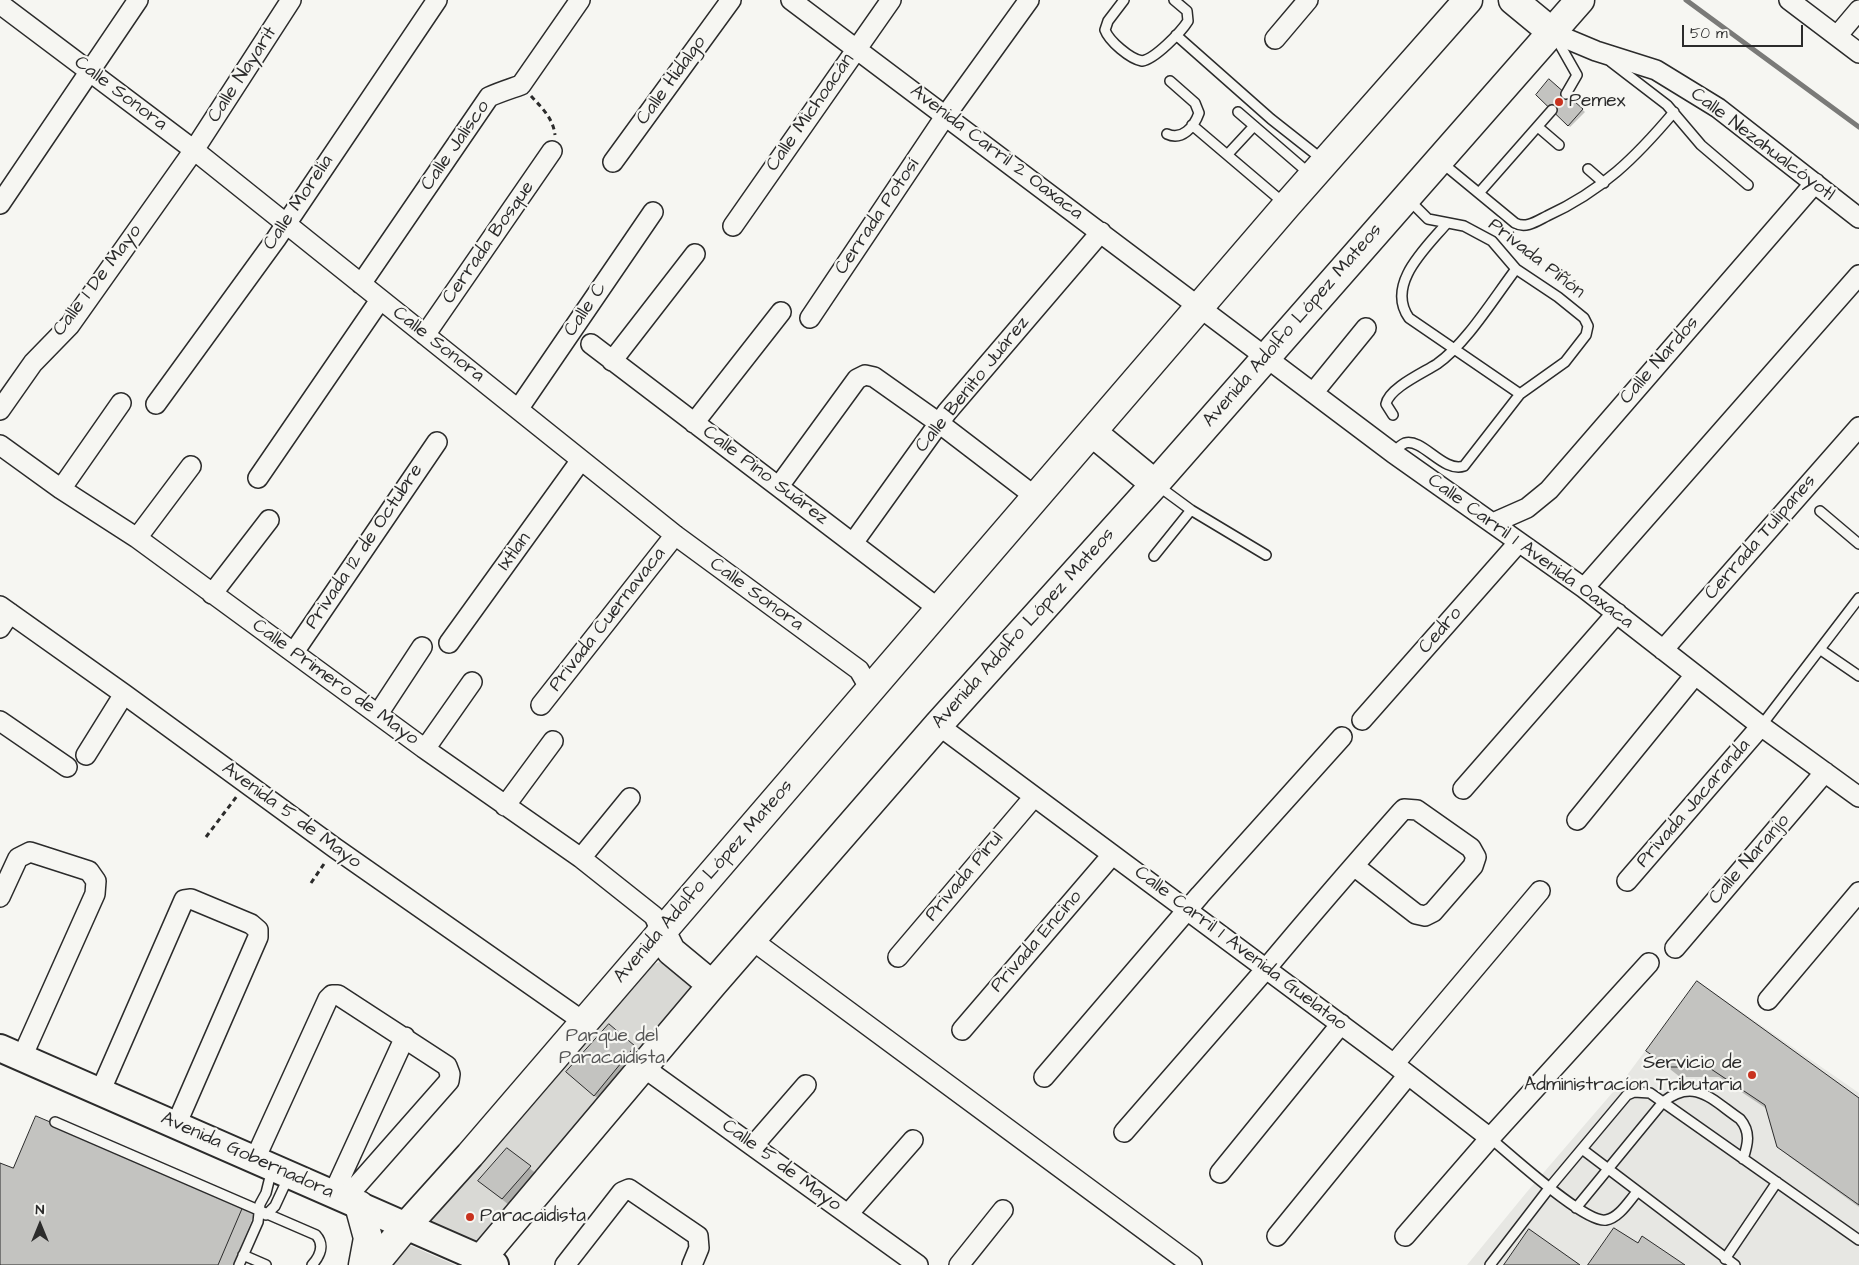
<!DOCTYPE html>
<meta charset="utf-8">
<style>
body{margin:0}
#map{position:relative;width:1859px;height:1265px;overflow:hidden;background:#f6f6f2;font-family:"Architects Daughter",sans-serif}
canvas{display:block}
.north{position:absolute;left:15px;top:1200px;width:50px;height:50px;-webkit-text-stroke:4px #f6f6f2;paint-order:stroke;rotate:0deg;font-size:14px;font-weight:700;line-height:20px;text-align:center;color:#2b2b2b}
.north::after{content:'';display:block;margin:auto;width:18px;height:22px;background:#2b2b2b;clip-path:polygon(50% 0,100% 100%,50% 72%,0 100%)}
.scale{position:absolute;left:1682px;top:25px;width:121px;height:22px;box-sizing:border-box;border:2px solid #2b2b2b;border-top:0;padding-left:6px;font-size:15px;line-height:18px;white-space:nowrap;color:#2b2b2b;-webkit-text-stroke:4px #f6f6f2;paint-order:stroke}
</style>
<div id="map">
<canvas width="1859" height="1265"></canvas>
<div class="north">N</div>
<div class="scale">50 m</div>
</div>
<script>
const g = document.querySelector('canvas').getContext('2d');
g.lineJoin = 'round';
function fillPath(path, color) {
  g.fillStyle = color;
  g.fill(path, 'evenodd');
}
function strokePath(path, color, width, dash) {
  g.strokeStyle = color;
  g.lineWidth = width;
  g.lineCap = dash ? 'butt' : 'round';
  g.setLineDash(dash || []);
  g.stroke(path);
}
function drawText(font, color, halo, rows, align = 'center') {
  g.font = font + ' "Architects Daughter",sans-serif';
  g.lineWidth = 4.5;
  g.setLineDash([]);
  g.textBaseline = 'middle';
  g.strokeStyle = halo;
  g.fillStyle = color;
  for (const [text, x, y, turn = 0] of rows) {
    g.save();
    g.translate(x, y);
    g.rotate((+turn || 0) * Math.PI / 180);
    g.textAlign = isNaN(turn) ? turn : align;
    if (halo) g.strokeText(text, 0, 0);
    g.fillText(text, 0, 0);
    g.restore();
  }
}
fillPath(new Path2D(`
 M1697 981 1859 1093V1265H1467L1526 1193 1625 1078Z`), '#e7e7e3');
fillPath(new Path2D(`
 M659 962 683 972 694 991 477 1244 423 1223 640 971Z
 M407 1244 455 1265H389Z`), '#d9d9d5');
fillPath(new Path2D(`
 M1550 81 1585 112 1570 127 1537 95Z
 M609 1025 642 1054 603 1103 576 1080Z
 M1647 1051 1859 1100V1207L1790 1157 1778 1146 1767 1109 1719 1077H1680Z
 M507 1150 538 1175 510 1206 480 1181Z
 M0 1164 14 1170 243 1205 254 1215 233 1265H0Z`), '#0003');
strokePath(new Path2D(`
 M1686 0 1859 127`), '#7a7a78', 5);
const building = new Path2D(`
 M1549 79 1583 109 1568 126 1536 95Z
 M1697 981 1859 1098V1205L1777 1147 1765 1105 1708 1067H1668L1646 1051Z
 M609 1024 635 1046 594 1096 566 1072Z
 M36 1116 244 1204 218 1265H0V1163L13 1168Z
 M507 1148 531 1166 502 1199 478 1181Z
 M1614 1228 1638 1243 1642 1236 1685 1265H1588Z
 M1529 1229 1580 1265H1504Z`);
fillPath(building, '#c3c3c0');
strokePath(building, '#2b2b2b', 1);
const lane = new Path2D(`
 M1124 0 1108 21 1105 30C1109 41 1130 59 1142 61 1155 59 1181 32 1188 21L1187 11 1174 0
 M1176 35 1271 119 1323 160
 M1556 38 1577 75 1566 94
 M1611 62 1667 105 1701 145 1748 185
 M1238 112 1311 175
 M1192 125 1285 204
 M1538 127 1559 145
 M1167 134C1182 141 1194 127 1199 113L1195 103 1170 81
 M1228 154 1254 126
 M1441 162 1515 223C1526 229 1537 221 1547 216 1602 191 1636 157 1674 112
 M1588 169 1604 183
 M1479 193 1552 110
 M1447 223C1427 247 1385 284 1409 318L1520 394
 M1393 415 1386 404C1389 388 1423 373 1437 364 1466 344 1494 298 1516 269
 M1393 453C1396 450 1400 445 1405 443 1423 438 1443 473 1464 466L1520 394 1565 362 1586 335 1588 326 1584 318 1558 297 1516 269 1492 241 1464 226 1428 219 1408 199
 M1157 485 1191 510 1266 555
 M1820 511 1859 544
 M1154 556 1191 510
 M1821 650 1859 676
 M1761 726 1859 598
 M55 1122 316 1235C325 1245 320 1256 312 1265
 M1490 1138C1509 1153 1585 1224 1606 1220 1619 1218 1629 1201 1637 1192
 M1582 1149 1735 1265
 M1576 1208 1663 1102C1695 1077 1712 1100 1740 1119 1751 1132 1748 1144 1743 1159
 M266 1215 275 1206 288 1178
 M243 1255 266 1265
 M1725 1259 1777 1182
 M239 1265 258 1222 260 1204 266 1193 272 1169
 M1490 1265 1550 1187 1627 1095 1634 1092 1650 1093 1859 1240`);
const street = new Path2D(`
 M791 0 1393 453 1584 588 1761 726 1859 797
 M1789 0 1859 53
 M0 4 194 150 675 535 859 670 870 689
 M1553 33 1596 51 1656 70 1718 108 1859 218
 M1837 36 1859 10
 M1275 39 1308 0
 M613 162 731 0
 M0 204 138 0
 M733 226 891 0
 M361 284 489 97C500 92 510 89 521 85L580 0
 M810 318 946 115 1029 0
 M425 335 552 151
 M591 344 939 609
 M612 361 695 254
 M1313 393 1366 328
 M156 404 276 239 437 0
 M519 408 653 212
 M0 410 33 363 70 325 194 150 291 0
 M694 423 781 312
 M0 445 61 489 137 538 425 749 581 858 654 916 661 931
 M258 478 380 300
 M779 486 857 379 865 375 874 377 939 423 1037 498
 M61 489 121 403
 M1493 523 1527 508 1549 490 1815 183
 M137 538 191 466
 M853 543 947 412 1101 232
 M1584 588 1859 275
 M212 594 269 520
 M0 606 124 694 335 848 584 1022
 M0 628 10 613
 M449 643 581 460
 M1663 650 1859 427
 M294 652 437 442
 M541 705 675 535
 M378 714 422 647
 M1362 720 1519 542
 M0 721 67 767
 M938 725 1394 1064 1490 1138
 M425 749 472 682
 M86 755 124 694
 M1463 789 1617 613
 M505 806 553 741
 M1577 820 1695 675
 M581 858 630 798
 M1627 881 1761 726
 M0 897 18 858 30 852 89 871 96 881 95 894 22 1057
 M752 940 1192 1265
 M1675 948 1825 772
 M898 957 1033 798
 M1768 1000 1859 892
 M962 1030 1112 855
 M1394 1064 1540 891
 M643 1067 918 1265
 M1044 1077 1200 895 1342 737
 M100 1092 184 900 191 899 251 924 258 930V937L176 1125
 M1124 1132 1265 970C1310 916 1355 864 1401 812L1404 809 1417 810 1471 848 1476 857 1473 866 1433 912 1425 916 1416 914 1354 866
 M753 1146 806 1085
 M255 1159 328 999 332 995H338L447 1066 450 1074 449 1081 345 1199
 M1220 1173 1341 1024
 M333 1194 405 1037
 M848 1214 913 1140
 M1277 1236 1408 1075
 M1405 1236 1490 1138 1649 963
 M565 1265 622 1192 629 1189 698 1236 699 1248 692 1265
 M959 1265 1003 1210`);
const secondary = new Path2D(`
 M0 1048 495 1265`);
const primary = new Path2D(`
 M1513 0 1553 33
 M1093 433 1155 484
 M661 931 671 951 712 985
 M359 1205 368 1238 363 1265
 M374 1265 406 1226 470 1155 1287 205 1468 0
 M476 1265 712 985 938 725 1155 484 1580 0`);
strokePath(lane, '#2b2b2b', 12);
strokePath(street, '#2b2b2b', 22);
strokePath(secondary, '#2b2b2b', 30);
strokePath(primary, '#2b2b2b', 31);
strokePath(new Path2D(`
 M531 96C542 108 553 118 555 135
 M206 837 237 796
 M311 883 326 861`), '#2b2b2b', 3, [5, 4]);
strokePath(lane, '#f6f6f2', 9);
strokePath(street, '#f6f6f2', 19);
strokePath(secondary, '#f6f6f2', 26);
strokePath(primary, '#f6f6f2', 28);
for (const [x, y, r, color] of [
 [1559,102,5,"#c8321e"],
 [1752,1075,5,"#c8321e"],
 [470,1217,5,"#c8321e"]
]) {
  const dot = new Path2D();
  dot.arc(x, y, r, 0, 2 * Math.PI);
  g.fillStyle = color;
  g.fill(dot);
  strokePath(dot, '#f6f6f2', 2);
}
drawText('19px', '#2b2b2b', '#f6f6f2', [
 ["Calle Nayarit",243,75,-57],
 ["Calle Hidalgo",672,81,-54],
 ["Calle Sonora",120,94,37],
 ["Calle Michoacán",811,113,-55],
 ["Calle Nezahualcóyotl",1762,145,37],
 ["Calle Jalisco",456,146,-55],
 ["Avenida Carril 2 Oaxaca",996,153,37],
 ["Calle Morelia",299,203,-56],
 ["Cerrada Potosí",878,217,-56],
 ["Cerrada Bosque",489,243,-55],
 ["Privada Piñón",1536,259,38],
 ["Calle 1 De Mayo",98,281,-53],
 ["Calle C",586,310,-56],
 ["Avenida Adolfo López Mateos",1293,326,-49],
 ["Calle Sonora",438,345,38],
 ["Calle Nardos",1660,361,-49],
 ["Calle Benito Juárez",973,385,-51],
 ["Calle Pino Suárez",765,476,37],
 ["Cerrada Tulipanes",1761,538,-49],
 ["Privada 12 de Octubre",365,547,-56],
 ["Ixtlan",515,552,-54],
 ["Calle Carril 1 Avenida Oaxaca",1530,552,36],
 ["Calle Sonora",756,595,36],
 ["Privada Cuernavaca",608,620,-52],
 ["Avenida Adolfo López Mateos",1024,629,-48],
 ["Cedro",1441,631,-49],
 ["Calle Primero de Mayo",335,683,36],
 ["Privada Jacaranda",1694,804,-49],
 ["Avenida 5 de Mayo",291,816,36],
 ["Calle Naranjo",1750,860,-49],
 ["Privada Pirul",965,877,-50],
 ["Avenida Adolfo López Mateos",704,882,-49],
 ["Privada Encino",1037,942,-49],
 ["Calle Carril 1 Avenida Guelatao",1240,949,37],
 ["Avenida Gobernadora",247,1156,24],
 ["Calle 5 de Mayo",781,1166,36]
]);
drawText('19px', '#2b2b2b', '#f6f6f2', [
 ["Pemex",1569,102],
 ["Servicio de",1742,1064,"right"],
 ["Administracíon Tributaria",1742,1086,"right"],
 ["Paracaidista",480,1217]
], 'left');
drawText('19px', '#565656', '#f6f6f2', [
 ["Parque del",612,1037],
 ["Paracaidista",612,1059]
]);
</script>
